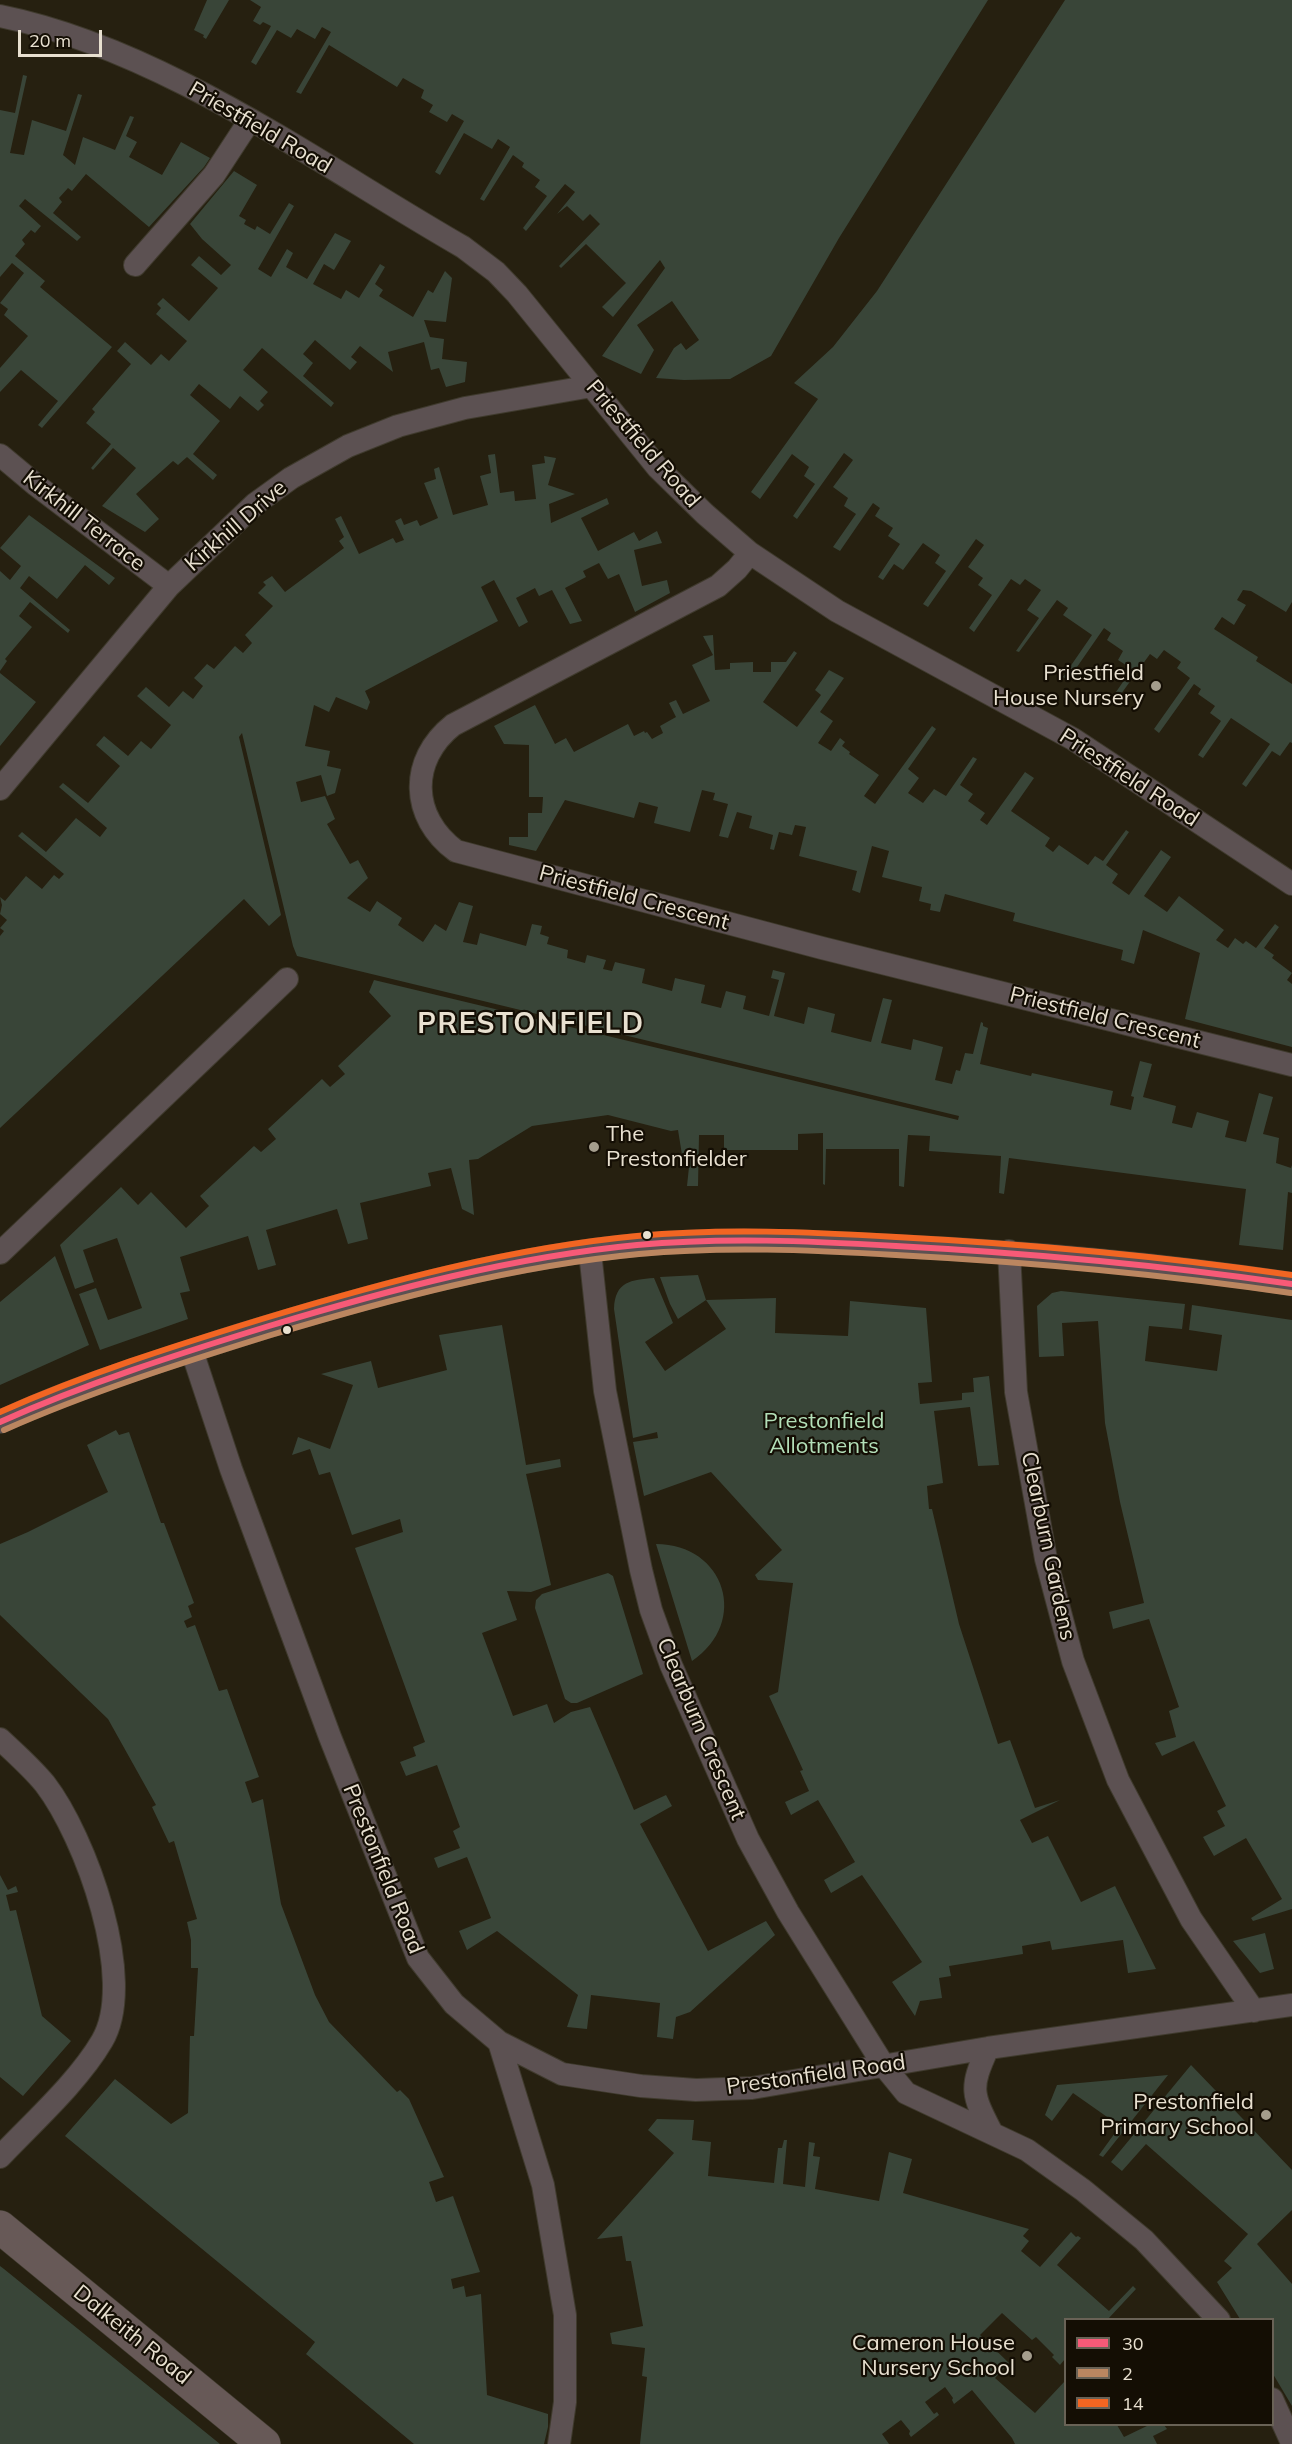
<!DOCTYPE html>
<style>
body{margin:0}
#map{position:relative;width:1292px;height:2444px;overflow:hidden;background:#262010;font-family:Mulish,sans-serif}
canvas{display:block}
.legend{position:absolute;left:1064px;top:2318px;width:210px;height:108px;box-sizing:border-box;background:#140e04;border:2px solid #696256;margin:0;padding:8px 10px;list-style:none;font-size:18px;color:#e8e0d0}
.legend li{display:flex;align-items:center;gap:12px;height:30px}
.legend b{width:30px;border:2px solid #696256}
.scale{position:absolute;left:18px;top:30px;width:84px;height:27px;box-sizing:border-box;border:3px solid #e8e0d0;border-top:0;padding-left:8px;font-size:18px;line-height:21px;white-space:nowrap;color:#e8e0d0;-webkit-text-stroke:4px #140e04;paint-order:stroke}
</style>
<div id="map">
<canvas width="1292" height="2444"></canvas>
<ul class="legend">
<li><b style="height:8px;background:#f75a77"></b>30</li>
<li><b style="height:8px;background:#bb8660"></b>2</li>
<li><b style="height:8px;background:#f26522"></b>14</li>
</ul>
<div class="scale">20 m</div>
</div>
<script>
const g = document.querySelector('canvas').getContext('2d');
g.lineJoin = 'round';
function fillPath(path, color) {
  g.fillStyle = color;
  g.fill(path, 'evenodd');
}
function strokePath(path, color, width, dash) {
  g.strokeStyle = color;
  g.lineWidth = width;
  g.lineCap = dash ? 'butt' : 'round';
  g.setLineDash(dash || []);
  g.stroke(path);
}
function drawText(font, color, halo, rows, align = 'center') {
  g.font = font + ' Mulish,sans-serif';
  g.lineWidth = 4.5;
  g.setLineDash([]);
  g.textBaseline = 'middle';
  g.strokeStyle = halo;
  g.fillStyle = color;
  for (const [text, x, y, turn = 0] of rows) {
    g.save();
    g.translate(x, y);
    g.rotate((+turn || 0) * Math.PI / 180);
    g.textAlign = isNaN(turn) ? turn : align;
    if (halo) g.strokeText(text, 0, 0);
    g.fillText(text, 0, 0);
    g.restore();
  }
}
fillPath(new Path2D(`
 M207 0H229L206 39 203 37 204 35 194 30Z
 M250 0H988L839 238 771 356 730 379 684 380 656 378 674 348 681 343 686 350 699 340 672 301 637 325 654 350 641 374 602 356 665 268 660 260 613 317 602 307 626 283 586 244 561 268 559 266 600 224 590 214 583 221 567 206 557 214 575 192 565 184 526 231 523 228 547 196 535 187 540 180 522 167 524 163 513 155 484 201 480 199 510 147 498 139 492 149 464 133 440 175 435 172 464 121 452 114 447 122 429 112 433 105 421 98 424 90 403 78 397 87 329 45 301 94 296 92 331 32 322 27 315 39 297 29 291 38 277 30 256 65 251 62 271 26 263 22 260 25 253 21 261 7Z
 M1065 0H1292V602L1286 612 1251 591 1243 590 1237 600 1246 605 1234 625 1222 617 1214 629 1258 657 1256 661 1292 684V743L1290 742 1280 756 1272 751 1246 787 1242 784 1270 744 1231 718 1203 758 1198 755 1221 721 1210 713 1215 706 1198 694 1201 689 1194 684 1159 733 1154 729 1190 678 1177 668 1181 662 1164 650 1157 659 1150 654 1113 705 1109 702 1132 669 1118 660 1123 651 1107 640 1111 633 1104 628 1068 680 1063 677 1092 635 1063 615 1068 608 1057 600 1019 652 1016 651 1039 618 1027 610 1041 590 1025 579 1020 585 1011 579 974 632 969 628 992 595 978 585 983 578 968 567 984 545 976 539 928 607 923 604 946 571 935 563 940 555 923 543 903 570 894 564 883 580 878 577 900 544 888 536 893 528 875 516 880 508 873 503 840 551 833 547 856 514 844 506 848 498 833 487 853 460 844 453 797 519 793 516 815 484 804 476 809 467 792 454 760 499 751 492 818 399 794 383 833 347 877 291Z
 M23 75 27 76 10 153 24 155 32 120 66 131 78 94 82 95 63 155 75 165 83 137 115 150 130 116 134 117 126 136 137 142 129 157 162 175 181 142 210 158 204 167 149 227 86 174 72 191 68 188 59 198 62 202 53 213 81 237 77 241 25 199 19 206 41 226 35 233 31 230 22 240 25 244 15 256 45 281 40 287 112 347 42 428 38 425 58 401 21 370 0 392V368L28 336 4 315 8 309 0 303 24 273 12 263 0 277V110L15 113Z
 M234 171 257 185 239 216 246 220 244 224 255 230 257 226 270 234 289 203 294 206 258 269 271 277 287 249 293 253 286 267 307 279 335 233 351 241 334 270 324 264 313 284 341 299 346 290 359 298 380 264 385 267 375 284 383 290 379 296 413 317 428 290 433 293 445 271 452 278 446 322 424 320 430 337 444 339 442 359 467 362 465 382 446 387 439 368 431 370 424 342 388 352 393 372 360 346 351 357 357 362 350 370 315 340 303 354 313 363 303 376 334 403 331 407 262 348 243 370 268 392 260 401 264 405 258 411 240 396 230 409 199 384 190 395 220 421 193 454 217 475 213 480 187 457 178 465 173 461 136 494 159 519 145 532 102 506 136 468 113 448 93 470 91 468 111 444 86 423 95 412 92 409 131 364 117 351 125 342 151 365 161 354 169 361 187 341 156 314 161 308 157 304 163 298 189 321 218 288 191 265 199 256 221 275 231 265 202 239 190 224Z
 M495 454 500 493 514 491 515 501 536 499 532 465 545 463 544 456 556 458 548 485 575 494 549 504 551 523 607 498 609 504 581 518 598 551 634 532 639 541 657 531 662 543 634 550 642 586 667 580 670 593 635 612 619 574 608 579 599 563 583 571 586 577 565 588 582 621 570 624 552 590 539 596 535 588 516 598 528 622 519 627 494 580 481 587 498 621 365 691 370 702 367 710 336 697 329 712 314 705 305 746 330 751 327 766 341 769 335 793 327 796 321 775 296 782 301 802 325 796 335 819 327 824 350 864 358 860 368 878 347 898 370 912 377 901 402 918 398 925 423 942 435 924 446 931 459 902 473 906 463 942 477 945 480 933 526 946 532 924 542 926 540 934 549 937 547 944 568 950 567 958 585 963 587 955 606 960 603 969 612 971 615 962 645 969 642 983 672 991 675 978 705 985 701 1003 721 1008 726 991 746 996 743 1009 769 1016 779 980 771 978 773 970 785 973 774 1016 804 1024 808 1007 835 1014 831 1032 871 1042 883 998 892 1000 881 1043 911 1050 913 1039 943 1047 935 1080 952 1084 956 1070 960 1071 965 1053 973 1054 981 1022 983 1023V1026L988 1028 980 1064 1031 1076 1032 1073 1113 1091 1110 1105 1131 1110 1134 1097 1131 1096 1140 1061 1152 1064 1143 1097 1176 1106 1172 1123 1192 1128 1197 1112 1229 1121 1225 1137 1246 1142 1259 1093 1273 1097 1263 1134 1279 1138 1276 1163 1291 1168 1292 1165V1193L1288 1192 1283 1250 1239 1245 1246 1189 1009 1158 1004 1194 999 1193 1001 1156 929 1151 930 1136 908 1135 904 1187 899 1186V1149H826L825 1185 823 1184V1133L798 1134V1150H724V1135H699L698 1186H687L689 1167H684L678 1130 671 1131 608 1115 532 1126 478 1159 469 1160 474 1215 462 1209 451 1168 428 1173 431 1186 360 1203 368 1239 348 1244 337 1209 266 1230 276 1265 258 1270 248 1236 180 1257 190 1291 180 1293 188 1319 100 1350 79 1294 96 1288 108 1320 142 1308 117 1238 83 1250 94 1282 75 1289 60 1245 121 1187 138 1205 151 1192 186 1228 209 1206 200 1196 254 1146 261 1152 276 1139 268 1129 322 1079 330 1087 345 1074 338 1066 391 1016 369 992 374 980 958 1120 959 1116 297 956 293 946 242 733 239 737 281 915 269 926 244 899 0 1128V936L4 931 0 928 7 920 0 914 2 905 0 897 5 901 26 876 42 889 54 875 59 879 64 874 18 836 22 832 46 852 76 818 100 837 107 828 59 787 63 783 88 803 120 766 96 745 104 736 128 756 141 741 151 749 171 725 137 696 146 687 169 707 183 691 193 699 203 686 194 678 207 664 214 669 235 646 243 653 252 643 245 635 273 606 258 593 266 585 263 582 272 576 285 592 344 548 339 541 344 537 335 519 341 516 359 554 393 538 396 543 404 540 395 521 401 518 404 525 417 520 420 526 438 518 424 483 436 479 434 469 439 467 453 515 488 505 480 476 491 473 488 455Z
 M29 515 115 578 109 585 85 565 57 599 29 576 20 588 70 630 68 633 30 602 19 616 32 627 5 659 7 661 0 671V571L10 580 21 566 0 548Z
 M713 635 715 670 730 669V663L753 662V672H771V662H786L794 651 797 653 763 702 797 727 821 695 815 690 829 670 844 678 820 712 833 721 818 743 831 751 840 738 845 742 842 746 850 752 849 754 879 775 864 796 875 804 932 726 936 729 908 769 919 778 908 793 923 803 934 789 946 796 973 757 977 759 960 785 973 794 968 801 985 813 980 820 987 825 1025 772 1034 778 1011 811 1050 838 1045 846 1053 852 1059 845 1088 865 1095 856 1103 861 1126 830 1129 832 1106 865 1118 874 1112 883 1129 895 1161 850 1171 857 1144 896 1167 912 1179 896 1224 930 1216 940 1228 948 1235 938 1243 944 1246 941 1256 948 1275 924 1279 927 1264 948 1274 955 1272 958 1292 973 1287 980 1292 984V1047L1185 1019 1200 953 1143 930 1134 964 1121 960 1123 950 1013 921 1015 913 945 894 940 912 930 910 931 904 919 901 922 887 882 877 889 851 872 846 860 893 852 890 857 871 799 856 806 827 795 825 792 835 779 832 774 850 770 849 773 835 749 828 752 816 737 812 728 838 719 836 728 804 713 800 715 793 702 790 690 832 654 823 658 807 639 802 634 818 565 800 536 851 509 845V837H528V813H542L543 797H529V745L504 744 494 726 535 705 555 744 566 738 574 752 628 724 634 736 644 731 645 733 647 732 652 739 663 733 660 726 676 717 669 703 676 700 683 714 710 701 692 665 713 655 703 636Z
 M0 673 36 702 0 746Z
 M55 1256 89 1345 0 1385V1302Z
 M698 1275 706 1300 776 1298 775 1333 848 1336 850 1301 926 1308 932 1382 918 1383 920 1404 962 1400V1393L974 1392 973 1378 989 1376 999 1465 978 1466 970 1407 934 1411 943 1483 927 1486 929 1509H932L959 1624 998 1744 1010 1740 1035 1808 1060 1800 1020 1820 1032 1843 1048 1836 1081 1902 1115 1886 1156 1969 1128 1973 1123 1940 1052 1950 1050 1941 1022 1946 1023 1954 949 1966 951 1976 939 1978 942 1998 920 2001 915 2016 892 1982 922 1962 862 1875 831 1893 824 1880 855 1862 818 1800 791 1815 785 1802 809 1791 800 1771 803 1770 769 1696 778 1692 793 1583 758 1580 755 1575 782 1550 711 1472 644 1496 633 1442 658 1438 657 1432 633 1438 614 1309C615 1281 631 1280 654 1278L673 1323 645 1342 665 1371 726 1329 706 1300 678 1319 670 1304 660 1277Z
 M1061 1291 1185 1304 1182 1329 1149 1326 1145 1361 1217 1371 1222 1335 1189 1330 1192 1305 1292 1320V1909L1253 1921 1251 1918 1282 1899 1246 1838 1214 1856 1203 1837 1225 1826 1217 1811 1226 1806 1194 1741 1162 1756 1155 1743 1176 1737 1169 1711 1179 1707 1149 1619 1113 1629 1109 1612 1144 1603 1120 1502 1105 1423 1098 1321 1062 1323 1064 1356 1039 1357 1037 1306 1052 1293Z
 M502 1325 526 1465 560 1459 561 1467 526 1474 551 1585 531 1592 507 1591 517 1620 482 1633 513 1716 547 1704 554 1723 571 1712 590 1707 634 1810 666 1795 672 1806 640 1824 708 1951 766 1921 775 1935 690 2012 676 2017 673 2039 657 2037 660 2003 591 1995 587 2029 567 2027 578 1995 497 1931 467 1950 459 1931 491 1918 467 1857 438 1868 434 1858 460 1848 453 1831 460 1827 437 1765 406 1776 400 1762 416 1756 413 1747 425 1742 355 1548 403 1532 400 1519 352 1535 330 1472 319 1475 310 1449 292 1455 298 1437 330 1449 353 1385 321 1374 371 1361 378 1388 447 1370 439 1335Z
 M116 1430 119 1435 129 1432 161 1523H164L194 1603 188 1606 192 1617 184 1621 187 1628 195 1625 219 1691 227 1689 259 1777 245 1782 252 1803 263 1799 281 1904 315 1995 329 2022 397 2092 400 2090 409 2099 444 2177 429 2182 436 2202 453 2196 480 2272 451 2279 453 2289 464 2286 466 2297 481 2294 487 2395 548 2414V2427L544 2444H414L306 2354 315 2342 65 2136 115 2079 171 2124 188 2113 190 2036H194L198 1968H191V1940L187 1922 197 1919 174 1841 169 1843 152 1807 156 1805 108 1719 0 1615V1544L28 1532 108 1492 87 1445Z
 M656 1544C725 1544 750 1622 692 1661Z
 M608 1573 613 1576 643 1674 577 1703H571L565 1699 535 1608 536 1600 542 1594Z
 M0 1875 8 1890 16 1886 18 1892 6 1895 10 1911 16 1910 42 2016 71 2041 23 2096 0 2077Z
 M1265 1933 1274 1969 1260 1973 1233 1941Z
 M1191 2065 1292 2170V2210L1257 2244 1292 2284V2406L1273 2374 1272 2320 1240 2319 1217 2282 1232 2268 1224 2261 1248 2234 1146 2144 1122 2171 1111 2162Z
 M1168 2075 1103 2157 1099 2155 1120 2126 1073 2093 1052 2121 1045 2115 1057 2085Z
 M657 2119 694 2120 692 2140 711 2142 708 2176 774 2183 778 2148H782L784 2140H787L783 2184 805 2187 809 2142 815 2143 813 2156 820 2157 815 2189 879 2201 889 2152 912 2159 903 2193 1029 2229 1023 2236 1029 2241 1021 2251 1040 2267 1071 2232 1076 2237 1078 2236 1081 2238 1057 2265 1109 2311 1133 2286 1136 2289 1108 2319 1066 2320 1065 2359 1060 2365 1052 2357 1054 2355 1036 2337 1032 2340 1002 2313 980 2335 1009 2363 995 2378 1035 2413 1065 2381 1066 2424 1117 2425 1124 2437 1149 2425H1164L1167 2429 1153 2436 1157 2444H1015L1012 2438 972 2390 954 2404 952 2400 953 2398 945 2387 925 2402 934 2414 937 2412 939 2415 911 2437 909 2434 910 2431 901 2420 882 2434 889 2444H640L647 2377 642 2376 645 2348 612 2344 610 2333 643 2326 631 2261H626L622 2236 597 2239 674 2153 648 2130Z
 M0 2266 4 2269 220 2444H0Z`), '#394538');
const minor = new Path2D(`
 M0 16C163 49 320 165 463 247L496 272 517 294 658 468 705 514 750 553 837 611 1073 739 1292 884
 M135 265 214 175 250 120
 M0 455 36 485 169 586
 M750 553 737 569 718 586 453 725C409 760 410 817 456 851L822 948 1292 1065
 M0 789 169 586 255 504 291 478 348 446 398 426 465 408 592 386
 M1009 1251 1016 1392 1046 1559 1073 1661 1118 1780 1191 1919 1254 2011
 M590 1252 605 1391 641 1570 651 1610 671 1665 748 1839 788 1912 884 2066 906 2093 1027 2150 1083 2190 1144 2240 1219 2320
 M0 1253 287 979
 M192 1351 231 1469 330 1737 418 1958 454 2004 499 2042 562 2074 641 2086 696 2090 752 2088 988 2048 1292 2005
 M0 1422C77 1386 157 1362 237 1336 367 1296 502 1258 637 1245 723 1237 810 1241 896 1246 1028 1252 1161 1264 1292 1284
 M0 1739C15 1753 32 1768 45 1784 85 1836 138 1980 102 2041 78 2082 33 2122 0 2157
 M499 2042 543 2185 565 2315V2402L559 2444
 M988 2048C969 2089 972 2094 992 2133
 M1272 2399 1292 2443`);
const primary = new Path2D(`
 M0 2227 264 2444`);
strokePath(minor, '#3f3a2d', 24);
strokePath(primary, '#3f3a2d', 34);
strokePath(minor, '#5c5152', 22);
strokePath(primary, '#675957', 33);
strokePath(new Path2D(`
 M0 1422C87 1383 178 1354 269 1326 389 1290 512 1257 637 1245 723 1237 810 1241 896 1246 1029 1253 1160 1265 1292 1284`), '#f75a77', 6);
strokePath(new Path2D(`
 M4 1430C90 1392 181 1363 271 1335 391 1299 514 1266 639 1254 724 1246 810 1250 896 1255 1028 1262 1160 1274 1291 1293`), '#bb8660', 6);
strokePath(new Path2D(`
 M0 1412C85 1374 174 1346 262 1319 385 1282 510 1248 637 1236 723 1228 810 1232 896 1237 1029 1244 1160 1256 1292 1275`), '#f26522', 6);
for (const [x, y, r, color] of [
 [1156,686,6,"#a49d8d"],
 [594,1147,6,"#a49d8d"],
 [647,1235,5,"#e8e0d0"],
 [287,1330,5,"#e8e0d0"],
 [1266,2115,6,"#a49d8d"],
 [1027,2356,6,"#a49d8d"]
]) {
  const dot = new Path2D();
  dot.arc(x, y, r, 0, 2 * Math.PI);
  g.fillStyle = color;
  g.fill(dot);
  strokePath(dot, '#140e04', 2);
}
drawText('22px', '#e8e0d0', '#140e04', [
 ["Priestfield Road",260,128,30],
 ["Priestfield Road",643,444,49],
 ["Kirkhill Terrace",84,521,38],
 ["Kirkhill Drive",236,526,-41],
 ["Priestfield Road",1129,778,33],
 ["Priestfield Crescent",634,898,15],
 ["Priestfield Crescent",1105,1018,14],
 ["Clearburn Gardens",1048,1546,78],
 ["Clearburn Crescent",701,1729,67],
 ["Prestonfield Road",383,1869,68],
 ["Prestonfield Road",816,2075,-8],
 ["Dalkeith Road",132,2335,39]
]);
drawText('22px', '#e8e0d0', '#140e04', [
 ["Priestfield",1144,673],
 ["House Nursery",1144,698],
 ["The",606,1134,"left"],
 ["Prestonfielder",606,1159,"left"],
 ["Prestonfield",1254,2102],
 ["Primary School",1254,2127],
 ["Cameron House",1015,2343],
 ["Nursery School",1015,2368]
], 'right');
drawText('22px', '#b3dfb8', '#140e04', [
 ["Prestonfield",824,1421],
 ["Allotments",824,1446]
]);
g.letterSpacing = '1.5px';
drawText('bold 28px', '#e8e0d0', '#140e04', [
 ["PRESTONFIELD",531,1025]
]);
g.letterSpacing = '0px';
</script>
